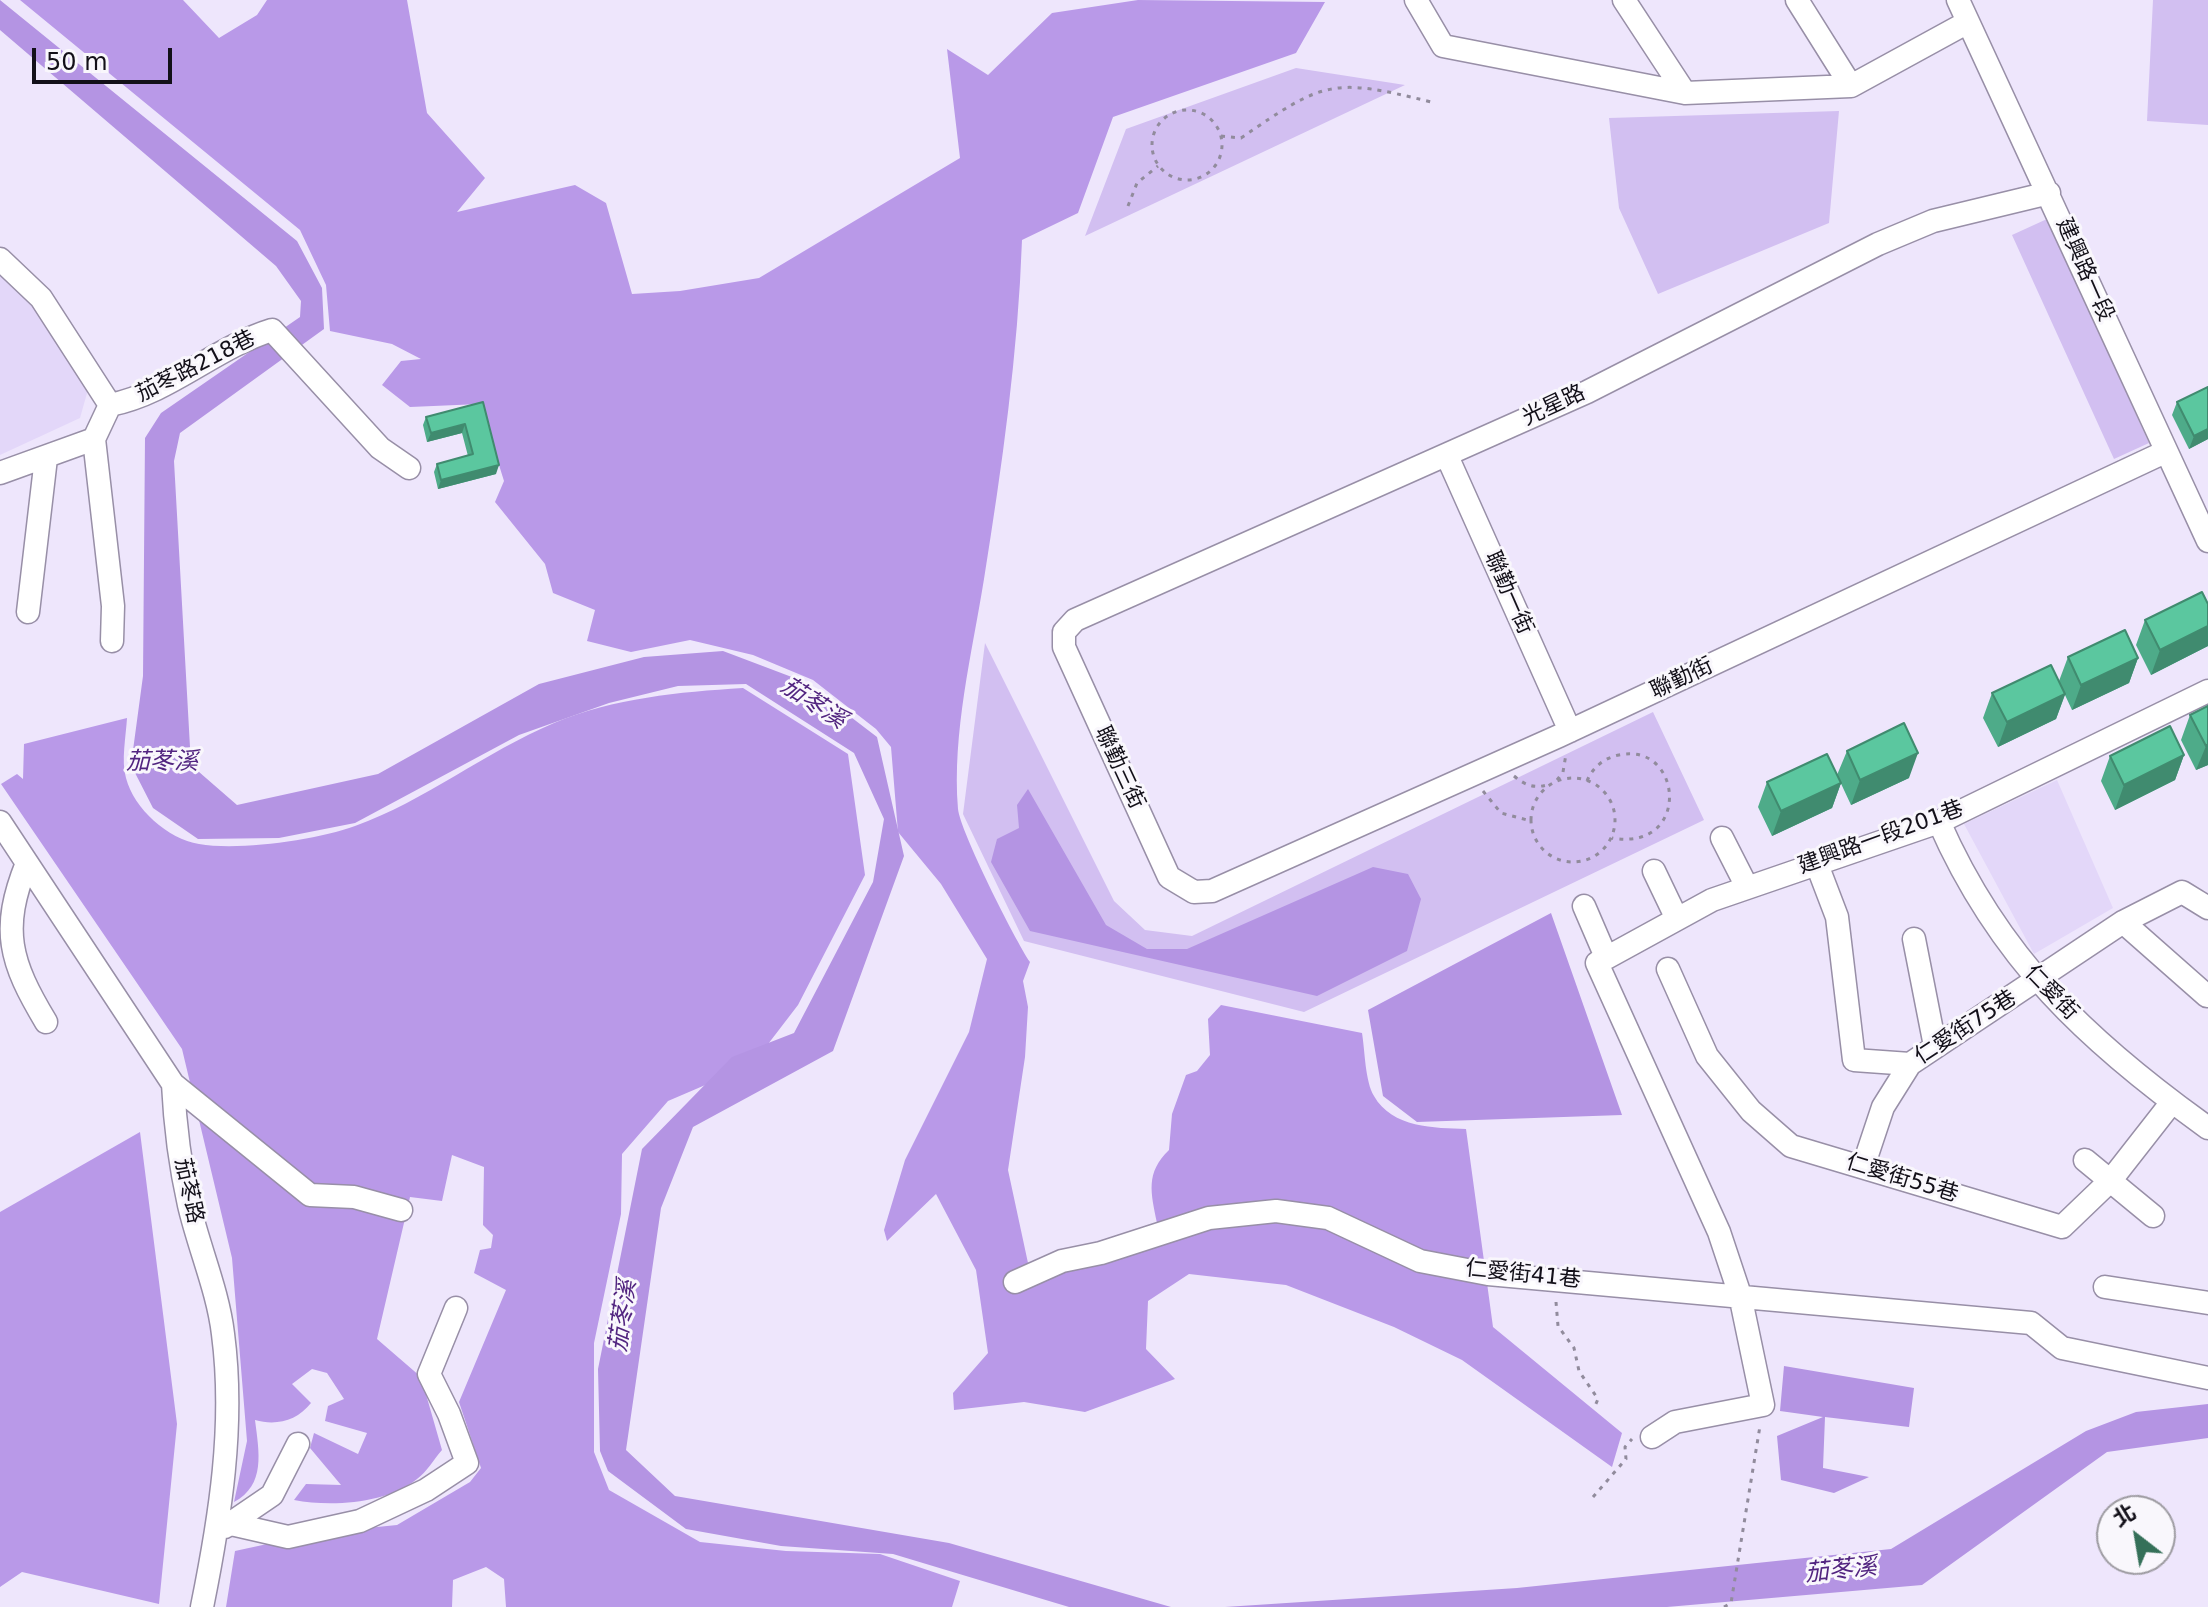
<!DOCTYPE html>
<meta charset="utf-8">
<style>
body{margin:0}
#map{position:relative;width:2208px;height:1607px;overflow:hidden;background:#eee6fc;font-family:"DejaVu Sans","Noto Sans TC",sans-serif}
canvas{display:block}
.north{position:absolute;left:2096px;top:1495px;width:80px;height:80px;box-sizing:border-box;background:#f9f7fc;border:2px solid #9d9ba1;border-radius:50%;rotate:329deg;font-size:22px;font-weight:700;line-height:32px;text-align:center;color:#131019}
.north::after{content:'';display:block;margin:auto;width:28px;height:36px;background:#357059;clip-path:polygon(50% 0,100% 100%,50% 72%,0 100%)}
.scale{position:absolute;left:32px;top:48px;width:140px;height:36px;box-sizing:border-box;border:4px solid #131019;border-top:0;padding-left:10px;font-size:24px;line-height:28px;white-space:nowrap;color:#131019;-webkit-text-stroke:6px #f9f7fc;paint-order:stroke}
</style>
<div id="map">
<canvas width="2208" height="1607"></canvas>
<div class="north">北</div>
<div class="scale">50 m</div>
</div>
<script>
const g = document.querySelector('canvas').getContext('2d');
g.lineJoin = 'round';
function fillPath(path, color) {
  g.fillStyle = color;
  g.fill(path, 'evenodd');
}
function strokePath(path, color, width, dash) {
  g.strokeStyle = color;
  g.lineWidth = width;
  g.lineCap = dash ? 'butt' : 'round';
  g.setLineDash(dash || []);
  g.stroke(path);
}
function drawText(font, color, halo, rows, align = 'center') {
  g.font = font + ' "DejaVu Sans","Noto Sans TC",sans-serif';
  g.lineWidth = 6;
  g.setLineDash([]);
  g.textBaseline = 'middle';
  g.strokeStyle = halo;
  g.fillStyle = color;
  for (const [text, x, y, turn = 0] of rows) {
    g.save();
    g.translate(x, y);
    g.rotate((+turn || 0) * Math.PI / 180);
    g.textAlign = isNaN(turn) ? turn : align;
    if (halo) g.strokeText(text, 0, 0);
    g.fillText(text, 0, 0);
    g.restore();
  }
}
fillPath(new Path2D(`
 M0 270 34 303 89 386 80 418 0 455Z
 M2057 780 2113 908 2034 954 1964 824Z`), '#e3d7f9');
fillPath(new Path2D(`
 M2153 0H2208V125L2147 121Z
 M1296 68 1405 85 1085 236 1126 129Z
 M1839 111 1829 223 1658 294 1619 208 1609 118Z
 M2047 219 2149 443 2114 459 2012 235Z
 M985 643 1114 901 1145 930 1192 936 1653 712 1704 820 1304 1012 1024 941 963 814Z`), '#d2bff1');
fillPath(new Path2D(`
 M20 0H183L219 38 257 15 267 0H407L427 113 485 178 457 212 575 185 606 203 632 294 680 291 759 278 960 158 947 49 988 75 1052 13 1138 0 1325 2 1296 53 1113 117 1078 213 1022 240C1018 354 1002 466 984 579 972 654 952 732 958 809 960 831 1015 940 1030 962L1023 981 1028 1007 1025 1057 1008 1170 1028 1263 1157 1223C1151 1193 1145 1173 1169 1150L1172 1114 1186 1075 1197 1071 1210 1055 1208 1019 1221 1005 1362 1033C1365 1051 1365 1081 1374 1096 1392 1128 1435 1128 1466 1129L1493 1327 1622 1433 1612 1467 1462 1360 1394 1327 1286 1285 1189 1274 1148 1301 1146 1349 1175 1379 1085 1412 1024 1402 954 1410 953 1393 988 1353 976 1270 936 1194 887 1241 884 1230 905 1160 969 1032 987 959 941 884 898 832 891 747 876 729 813 680 753 655 690 640 631 652 587 641 595 610 553 593 545 564 495 502 504 481 480 404 410 407 382 385 401 361 421 359 392 344 330 331 326 285 300 230Z
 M743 688 848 754 865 875 798 1005 752 1065 668 1101 622 1154 621 1214 594 1343V1452L609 1490 700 1542 786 1551 880 1554 960 1581 952 1607H506L504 1579 486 1567 453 1580 452 1607H226L235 1551 318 1533 397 1525 470 1482 481 1468 459 1402 506 1290 474 1273 480 1250 491 1248 493 1235 483 1225 484 1167 452 1155 442 1201 410 1197 377 1339 421 1377 442 1450C434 1459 427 1472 417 1479 386 1504 331 1507 294 1500L306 1484 341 1485 310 1448 314 1433 358 1454 367 1433 325 1421 328 1406 344 1399 327 1373 312 1369 292 1384 311 1403C297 1421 276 1426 255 1420 259 1452 266 1485 234 1502L247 1441 232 1258 182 1049 1 784 17 774 23 779 24 744 127 718C126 736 121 761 126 778 134 809 168 839 199 844 239 851 317 840 355 826 425 801 485 752 554 723 614 698 679 692 743 688Z
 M140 1132 177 1424 159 1604 22 1572 0 1587V1212Z`), '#b999e8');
fillPath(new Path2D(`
 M0 0 297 241 322 288 324 329 180 433 174 461 191 765 237 805 378 774 539 684 644 657 723 651 805 682 877 737 904 856 833 1051 693 1127 661 1208 626 1450 675 1496 949 1543 1171 1607H1069L893 1554 781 1546 686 1529 608 1471 600 1451 598 1369 642 1149 732 1057 794 1033 873 882 884 819 854 753 746 684 678 686 609 703 519 735 355 823 279 838 198 839 153 808 131 765 143 676 145 438 161 413 300 317 301 301 276 266 0 30Z
 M1028 789 1106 925 1147 949H1187L1373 867 1408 874 1421 899 1407 951 1317 996 1030 931 991 862 997 839 1019 828 1017 805Z
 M1551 913 1622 1115 1417 1122 1383 1096 1368 1010Z
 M1784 1366 1914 1388 1909 1427 1825 1417 1823 1468 1869 1477 1834 1493 1781 1480 1777 1436 1823 1417 1780 1411Z
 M2208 1404V1438L2107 1452 1922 1585 1667 1607H1225L1517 1588 1891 1549 2086 1431 2136 1412Z`), '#b494e3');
const minor = new Path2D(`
 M1416 0 1443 46 1685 93 1851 86 1968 22
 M1624 0 1685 93
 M1797 0 1851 86
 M1958 0 2208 541
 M2049 193 1933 221 1878 244 1587 392 1075 620 1064 632V647L1169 877 1194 892 1212 891 1559 736 2165 452
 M0 259 41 298 110 405
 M110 405C170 393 214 348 272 330L380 448 409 468
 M94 439 113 606 112 641
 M1447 456 1570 731
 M0 473 94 439 110 405
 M28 612 46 458
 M0 822 173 1084C175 1125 180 1165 189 1205 199 1248 218 1291 223 1334 235 1425 220 1518 202 1607
 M1939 822C1999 959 2088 1042 2208 1128
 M1722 838 1747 887
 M1816 862 1837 917 1854 1060 1910 1064
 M27 863C0 930 10 962 46 1022
 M1654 871 1677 919
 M1584 906 1606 957
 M2123 922 2207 996
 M1914 939 1935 1046
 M1668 969 1707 1056 1751 1111 1791 1146 2062 1227 2111 1180 2172 1102
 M173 1084 310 1195 354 1197 401 1210
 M2085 1160 2153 1216
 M1863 1167 1883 1107 1910 1064 2123 922 2182 892 2208 908
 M1015 1282 1062 1261 1101 1253 1209 1218 1276 1211 1328 1218 1420 1261 1488 1274 2031 1323 2062 1348 2208 1378
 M2105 1287 2208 1303
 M1652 1437 1675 1422 1763 1405 1740 1295 1719 1232 1597 963 1712 900 1939 822 2208 691
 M231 1524 288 1537 360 1521 426 1490 467 1463 449 1414 429 1374 456 1308
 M225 1527 272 1495 298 1444`);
strokePath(minor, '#988fa7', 25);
strokePath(new Path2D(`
 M1152 145a35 35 0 1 1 70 0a35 35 0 1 1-70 0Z
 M1221 136 1241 138C1324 81 1332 77 1431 102
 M1128 206 1137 183 1158 166
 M1514 776C1526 786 1535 789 1550 784
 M1531 820a42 42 0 1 1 84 0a42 42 0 1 1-84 0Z
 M1557 780 1563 772 1566 754
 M1587 781C1593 767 1604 758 1619 755 1683 741 1692 852 1612 838
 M1483 791 1501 813 1531 821
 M1556 1302 1558 1326 1574 1348 1579 1371 1598 1399 1595 1406
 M1593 1497 1626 1459 1625 1447 1632 1439
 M1724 1607 1731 1603 1760 1426`), '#918b9c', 3, [4, 6]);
strokePath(minor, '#fff', 22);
fillPath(new Path2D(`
 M2208 387V439L2189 449 2172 415 2177 402Z
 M483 402 496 474 438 489 434 472 437 464 468 456 462 433 427 442 423 425 426 417Z
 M2145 620 2208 646 2151 675 2136 645Z
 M2068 657 2138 658 2129 683 2072 710 2065 695 2056 719 1998 747 1983 718 1992 693 2059 681Z
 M2208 706V765L2196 770 2181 740 2190 715Z
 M1847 751 1909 778 1851 805 1837 775Z
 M2184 755 2175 780 2115 810 2101 781 2110 756Z
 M1767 782 1841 783 1832 808 1772 836 1758 807Z`), '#4eab89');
fillPath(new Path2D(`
 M465 424 462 433 427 442 431 433Z
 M2208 429V439L2189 449 2194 436Z
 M499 465 496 474 438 489 441 480Z
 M2208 626V646L2151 675 2160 650Z
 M2138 658 2129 683 2072 710 2081 685Z
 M2065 694 2056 719 1998 747 2007 722Z
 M2208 744V765L2196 770 2206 746Z
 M1918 753 1909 778 1851 805 1860 780Z
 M2184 755 2175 780 2115 810 2124 785Z
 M1841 783 1832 808 1772 836 1781 811Z`), '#408b6f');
const building = new Path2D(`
 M2208 387V429L2194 436 2177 402Z
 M483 402 499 465 441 480 437 464 473 454 465 424 431 433 426 417Z
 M2202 592 2208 604V626L2160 650 2145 620Z
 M2125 630 2138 658 2081 685 2068 657Z
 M2051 665 2065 694 2007 722 1992 693Z
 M2208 706V744L2206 746 2190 715Z
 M1904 723 1918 753 1860 780 1847 751Z
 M2170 726 2184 755 2124 785 2110 756Z
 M1827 754 1841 783 1781 811 1767 782Z`);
fillPath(building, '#5bc79f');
strokePath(building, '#408b6f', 2);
drawText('22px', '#131019', '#f9f7fc', [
 ["建興路一段",2084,270,66],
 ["茄苳路218巷",196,367,-27],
 ["光星路",1554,406,-25],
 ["聯勤一街",1508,593,66],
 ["聯勤街",1682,679,-25],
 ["聯勤三街",1119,768,65],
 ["建興路一段201巷",1881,838,-20],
 ["仁愛街",2051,993,46],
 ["仁愛街75巷",1966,1028,-33],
 ["仁愛街55巷",1902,1179,17],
 ["茄苳路",188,1191,78],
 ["仁愛街41巷",1523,1275,6]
]);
drawText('italic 24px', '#522580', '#f9f7fc', [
 ["茄苳溪",813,704,33],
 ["茄苳溪",162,763],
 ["茄苳溪",624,1316,-82],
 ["茄苳溪",1841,1571,-6]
]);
</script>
